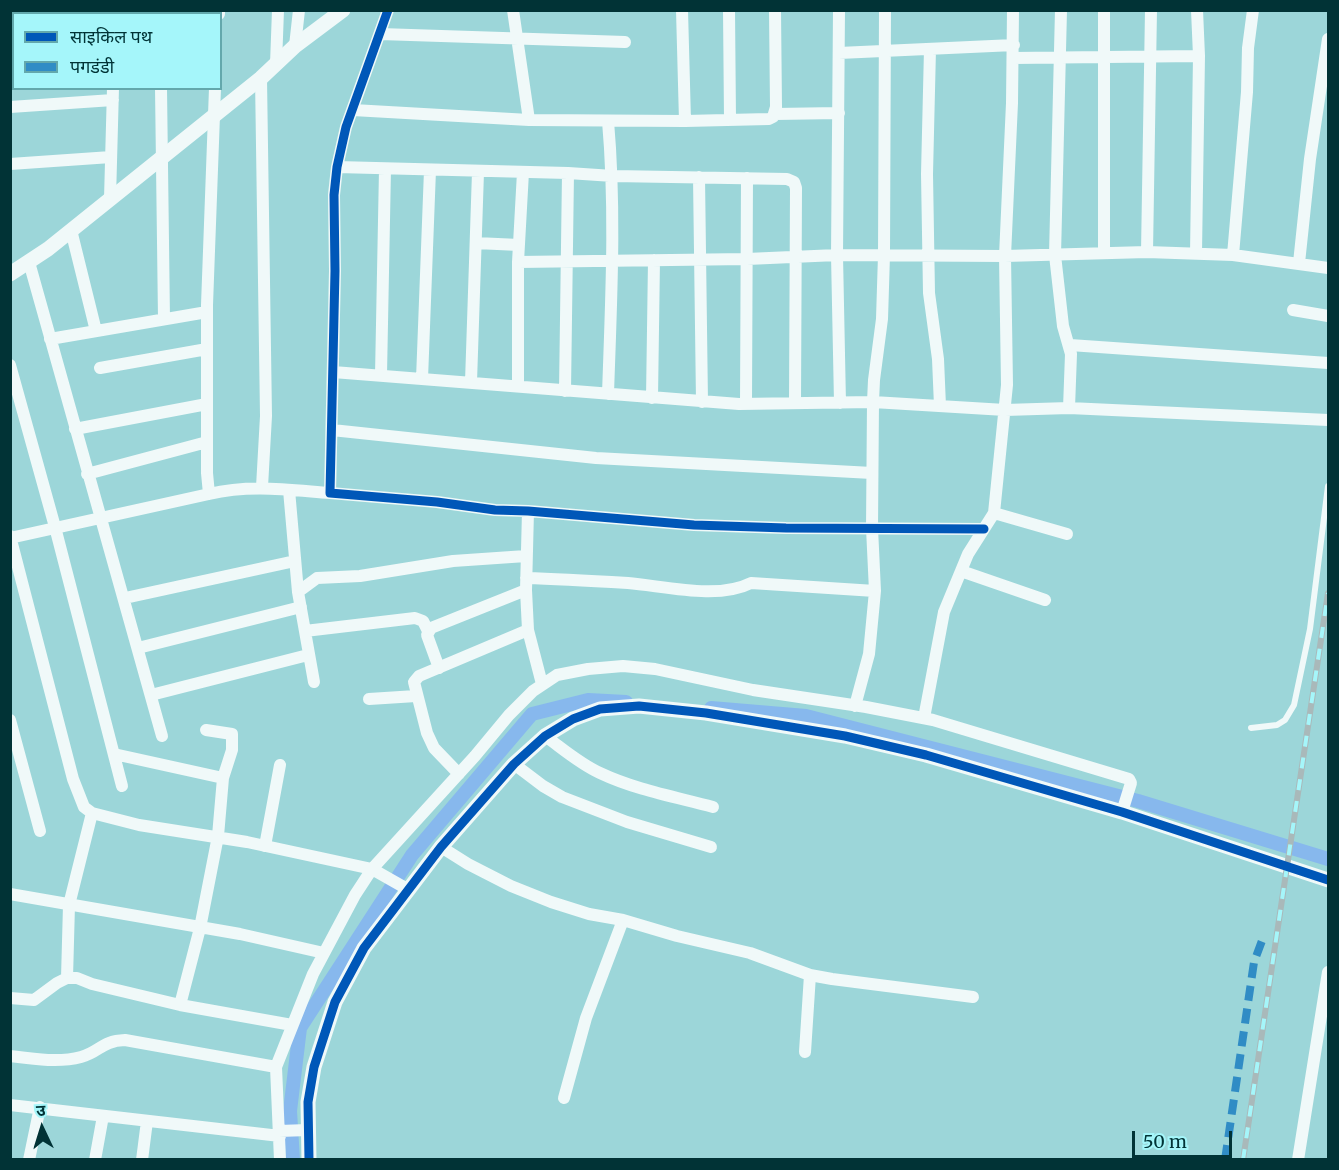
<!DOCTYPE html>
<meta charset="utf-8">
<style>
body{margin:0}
#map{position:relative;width:1339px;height:1170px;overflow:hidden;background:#9cd6d9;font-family:Merriweather,"Noto Sans Devanagari",serif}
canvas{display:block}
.frame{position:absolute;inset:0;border:12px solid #013336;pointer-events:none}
.legend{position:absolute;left:12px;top:12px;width:210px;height:78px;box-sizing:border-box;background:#a5f6fa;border:2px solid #63a8ac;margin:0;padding:8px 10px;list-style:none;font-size:18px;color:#013336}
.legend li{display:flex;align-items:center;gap:12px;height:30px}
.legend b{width:30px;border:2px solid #63a8ac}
.north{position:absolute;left:12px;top:1098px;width:60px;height:60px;-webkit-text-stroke:4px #a5f6fa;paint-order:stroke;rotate:356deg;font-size:16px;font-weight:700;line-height:24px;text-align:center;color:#013336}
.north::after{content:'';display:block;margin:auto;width:21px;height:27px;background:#013336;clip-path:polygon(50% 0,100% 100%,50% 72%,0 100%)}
.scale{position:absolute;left:1132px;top:1131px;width:100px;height:27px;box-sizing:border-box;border:3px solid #013336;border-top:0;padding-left:8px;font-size:18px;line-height:21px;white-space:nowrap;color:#013336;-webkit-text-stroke:4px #a5f6fa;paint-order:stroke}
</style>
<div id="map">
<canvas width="1339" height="1170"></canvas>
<div class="frame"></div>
<ul class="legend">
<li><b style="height:8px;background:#0057b8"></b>साइकिल पथ</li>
<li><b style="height:8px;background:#308cc5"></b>पगडंडी</li>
</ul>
<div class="north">उ</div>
<div class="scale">50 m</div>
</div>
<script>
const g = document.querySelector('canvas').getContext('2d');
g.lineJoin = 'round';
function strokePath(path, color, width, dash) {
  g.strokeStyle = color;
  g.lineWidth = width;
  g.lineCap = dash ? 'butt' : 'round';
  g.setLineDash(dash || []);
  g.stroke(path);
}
strokePath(new Path2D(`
 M711 708 806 716 1138 801 1328 859
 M293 1160 290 1111 300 1028 412 855 532 714 588 700 626 702`), '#87b8ed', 14);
strokePath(new Path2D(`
 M1251 728 1277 725 1285 720 1294 705 1310 629 1328 486`), '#f0f9f9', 6);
strokePath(new Path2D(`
 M160 10V14
 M388 10 346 127 337 167 334 195 335 271 330 493 437 502 495 510 528 511 694 525 786 528 984 529
 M513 10 529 120
 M682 10 685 121
 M729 10 730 119
 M839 10 837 255 840 403
 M1061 10 1055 255 1063 326 1071 354 1069 408
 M116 14V10
 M219 14V10
 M380 34 625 42
 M295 46 299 10
 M930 49 927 174 929 293 938 359 940 406
 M839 53 1014 45
 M1013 58 1199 56
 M10 60H14
 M276 64 278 10
 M261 78 266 416 262 487
 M161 88 164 319
 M215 88 207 305V473L209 494C250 484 290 490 330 493
 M10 107 113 100
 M353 110 529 120 685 121 769 119 773 117 776 107 775 10
 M775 114 839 113
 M10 164 111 157
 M337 167 568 173 565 391
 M568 173 613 176 787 179 794 182 796 188 795 403
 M699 177 702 402
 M110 199 113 88
 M71 230 96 331
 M476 243 519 245
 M1104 252V10
 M1147 252 1151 10
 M1196 253 1199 56 1197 10
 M1233 255 1247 92 1248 48 1253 10
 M29 262 162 736
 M518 262 747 259 837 255 1005 256 1147 252 1233 255 1328 268
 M1299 263 1310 159 1328 39
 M1293 310 1328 316
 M50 339 207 312
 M1070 345 1328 363
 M10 365 55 527 122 786
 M100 368 207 349
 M333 372 739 404 873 402 1005 410 1069 408 1328 420
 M381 375 385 169
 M422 379 430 170
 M471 382 478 172
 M518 386V262L523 172
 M608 394C611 303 616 212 608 121
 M652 398 654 260
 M746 404 747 178
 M75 429 207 404
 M332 430 596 458 872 473
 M87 474 207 442
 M289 490 298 592 314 682
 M528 511 526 590 528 630 542 684
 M994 513 1067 534
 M10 536 73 779 84 807 92 813 139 825 247 842 372 869 409 890
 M10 538 209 494
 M961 571 1045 600
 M526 578C560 579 594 581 628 583 664 586 718 600 751 583L875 591
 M298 592 317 578 360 576 453 561 526 556
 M125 598 295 561
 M305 631 415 618 423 621 428 631
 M138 648 301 607
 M439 668 427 635 431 628 526 590
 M151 695 308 655
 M369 699 416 696
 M855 706 869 654 875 591 872 528 873 402 874 380 882 319 884 255 885 10
 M924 718 944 612 968 554 994 513 1007 385 1005 256 1012 103 1013 10
 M10 720 40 831
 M545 736C563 749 580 764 600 773 636 790 676 797 713 807
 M114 754 223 778
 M514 764 543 786 562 797 627 822 711 847
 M459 774 434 748 427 733 414 682 419 676 528 630
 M265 846 280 765
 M441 847 468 864 511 886 551 902 589 914 623 920 677 936 750 953 810 975 832 979 973 997
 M10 894 240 934 324 953
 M67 978 69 905 92 813
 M10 998 34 1000 57 983 67 978H77L92 984 180 1005 292 1025
 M180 1005 200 928 218 836 223 778 232 750V734L206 730
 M805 1052 810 975
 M10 1056C33 1059 59 1063 81 1057 100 1052 101 1041 125 1040L276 1067
 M564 1098 586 1018 623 920
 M10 1105 280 1136
 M279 1131 308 1130
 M29 1160 40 1107
 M95 1160 103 1116
 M142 1160 147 1121
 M280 1160 276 1067 313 974 355 895 372 869 475 756 509 715 533 691 557 675 588 669 623 666 655 669 753 690 866 707 933 720 1129 779 1131 783 1122 812
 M1298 1160 1328 972`), '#f0f9f9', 12);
strokePath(new Path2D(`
 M10 274 48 249 261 78 295 46 343 10
 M309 1160 308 1102 314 1067 335 1002 364 948 441 847 514 764 545 736 573 719 600 709 639 706 706 713 845 736 926 755 1122 812 1328 880`), '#f0f9f9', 15);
const rail = new Path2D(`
 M1243 1160 1328 593`);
strokePath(rail, '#a9b9ba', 6);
strokePath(rail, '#a5f6fa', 4, [11]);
strokePath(new Path2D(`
 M1225 1160 1254 962 1263 938`), '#308cc5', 8, [15, 8]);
strokePath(new Path2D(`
 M388 10 346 127 337 167 334 195 335 271 330 493 437 502 495 510 528 511 694 525 786 528 984 529
 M309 1160 308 1102 314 1067 335 1002 364 948 441 847 514 764 545 736 573 719 600 709 639 706 706 713 845 736 926 755 1122 812 1328 880`), '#0057b8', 9);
</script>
